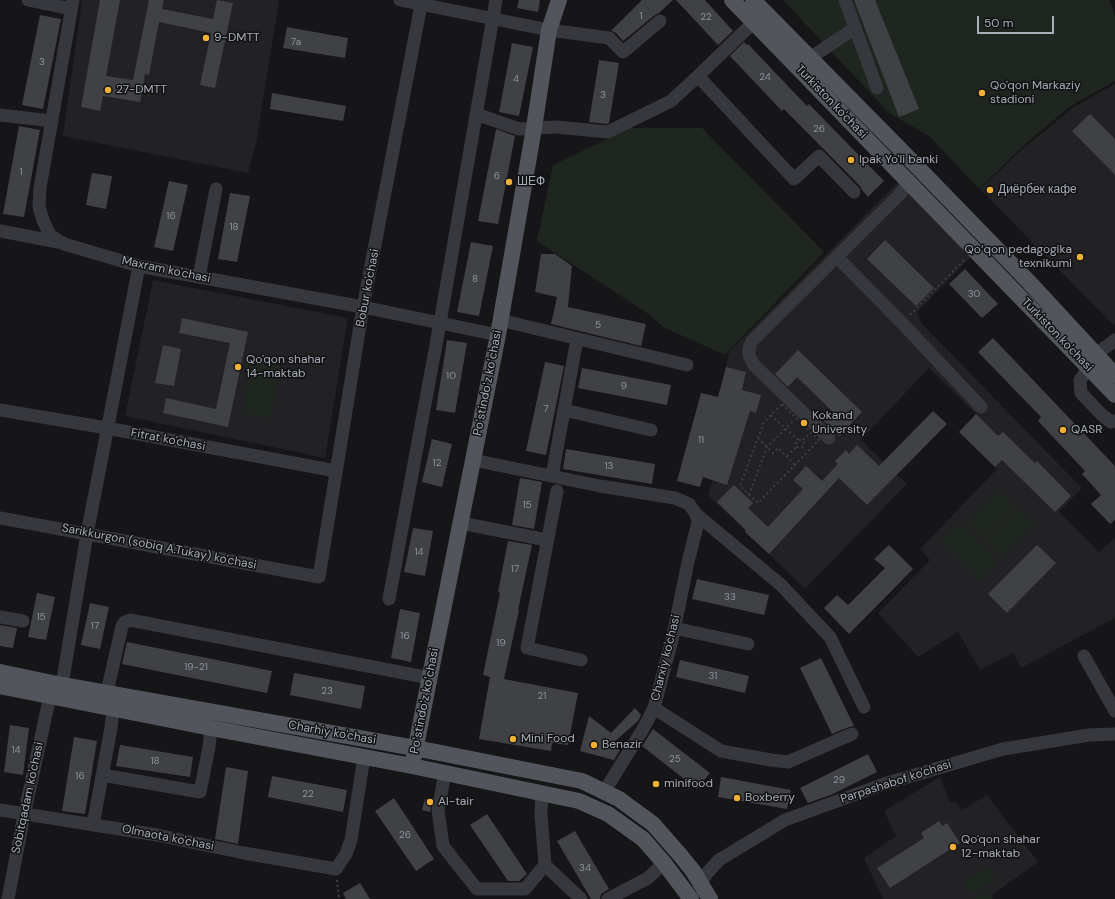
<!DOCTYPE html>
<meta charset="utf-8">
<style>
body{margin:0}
#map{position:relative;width:1115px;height:899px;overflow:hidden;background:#161618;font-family:"DM Sans",sans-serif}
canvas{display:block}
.scale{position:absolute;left:977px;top:16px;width:77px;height:18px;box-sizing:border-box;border:2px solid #a8adb8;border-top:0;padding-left:5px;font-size:12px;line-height:14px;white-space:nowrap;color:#a8adb8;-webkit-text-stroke:3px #111113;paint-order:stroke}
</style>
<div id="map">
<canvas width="1115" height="899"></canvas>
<div class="scale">50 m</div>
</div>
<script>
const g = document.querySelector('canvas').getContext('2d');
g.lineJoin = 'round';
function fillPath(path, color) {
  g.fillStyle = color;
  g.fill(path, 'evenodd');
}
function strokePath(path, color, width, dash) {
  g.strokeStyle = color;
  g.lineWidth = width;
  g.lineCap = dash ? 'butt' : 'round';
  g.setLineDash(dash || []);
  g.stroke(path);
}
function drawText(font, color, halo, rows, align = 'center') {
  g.font = font + ' "DM Sans",sans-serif';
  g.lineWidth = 3;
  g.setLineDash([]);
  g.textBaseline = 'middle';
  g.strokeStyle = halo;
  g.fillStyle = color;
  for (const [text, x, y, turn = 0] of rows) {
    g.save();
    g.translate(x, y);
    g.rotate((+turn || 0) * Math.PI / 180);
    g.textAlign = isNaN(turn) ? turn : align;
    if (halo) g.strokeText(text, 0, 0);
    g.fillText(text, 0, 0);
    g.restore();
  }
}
fillPath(new Path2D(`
 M82 0H279L256 144 248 173 63 136Z
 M1115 84V324L1113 325 980 189 1025 147 1074 107Z
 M899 181 972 256 917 312 922 324 1082 488 1059 512 1099 552 1115 538V618L1021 668 1013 653 980 670 958 632 918 657 878 613 930 560 920 549 997 469 959 432 976 414 929 368 861 440 907 484 805 589 708 495 737 407 722 385 729 352Z
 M153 280 348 318 325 458 125 416Z
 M940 777 950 803 955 801 962 810 987 795 1038 862 991 896 993 899H883L864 858 896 836 884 811Z`), '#222225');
fillPath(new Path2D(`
 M783 0H1109L1115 14V81L1072 105 1025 144 979 189 929 136 889 113Z
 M631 128H702L824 252 725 355 663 327 650 315 537 241 553 165Z
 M252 359 281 364 271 418 242 413Z
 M1000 490 1017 507 984 539 967 522Z
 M1018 508 1035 524 1002 557 985 540Z
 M960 523 999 562 980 581 941 542Z
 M988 866 996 879 972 895 963 883Z
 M986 890 992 899H973Z`), '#1e261f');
fillPath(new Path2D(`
 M100 0H120L106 76 133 80 149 0H164L162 9 213 19 217 0 233 3 215 88 200 85 211 33 159 22 149 75 145 74 140 102 103 96 100 111 81 107Z
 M519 0H540L538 12 517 8Z
 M642 0H673L659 13 655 15 623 41 615 32 611 31Z
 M676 0H705L733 31 718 45Z
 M854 0H875L919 109 899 117Z
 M40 15 61 19 43 109 22 105Z
 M287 27 348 38 345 58 283 48Z
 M744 42 747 45 748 44 807 106 809 104 884 181 868 197 862 190 860 186 784 109 782 111 730 56Z
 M512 43 533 47 519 116 499 112Z
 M599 60 619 63 609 123 607 124 589 122Z
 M272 93 346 106 343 121 270 109Z
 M1090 114 1115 139V175L1072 131Z
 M19 126 40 130 24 217 3 214Z
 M496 129 515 136 498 224 478 221Z
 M92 173 112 176 106 209 86 205Z
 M169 181 188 185 173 251 154 247Z
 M230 193 250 196 237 262 218 259Z
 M885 240 934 288 916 306 867 259Z
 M471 242 493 246 479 316 457 312Z
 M541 254H555L572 266 568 307 646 324 641 346 551 324 557 297 535 292Z
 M965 269 998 304 982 318 949 284Z
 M182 318 248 332 228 427 163 413 166 398 216 409 230 343 179 333Z
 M993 338 1115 466V520L1110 524 1091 504 1101 495 1082 474 1085 471 1038 421 1041 417 978 352Z
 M447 340 467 343 455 413 436 410Z
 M163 345 181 349 174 386 155 383Z
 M798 350 862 412 839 436 824 421 833 412 797 377 788 387 775 374Z
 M545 362 564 366 546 455 526 451Z
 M726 367 746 372 742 390 761 395 756 413 750 411 727 485 703 477 700 487 677 481 701 393 718 397Z
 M582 368 671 385 667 405 578 388Z
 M933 411 947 424 867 505 839 478 769 554 745 532 746 530 717 502 734 485 753 503 748 508 768 527 803 489 793 480 806 466 822 481 838 464 835 461 846 450 849 454 857 445 879 466Z
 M976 414 998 436 1003 432 1035 463 1037 461 1071 496 1055 512 1002 460 995 467 959 432Z
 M432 439 452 444 442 487 422 482Z
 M566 449 655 464 652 484 563 469Z
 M520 478 542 482 534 529 512 525Z
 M413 528 433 531 425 576 404 572Z
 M508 541 532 545 518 610H519L504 679 578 693 568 745 552 743 551 751 479 739 490 677 483 675 500 593 498 592Z
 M889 545 913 569 849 634 824 608 837 595 848 605 885 568 874 559Z
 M1037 545 1056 563 1007 613 988 594Z
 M697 579 769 595 764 615 692 599Z
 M37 593 55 597 46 640 28 637Z
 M90 603 109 607 100 649 81 645Z
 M400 609 420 613 411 662 391 658Z
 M0 625 17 628 13 648 0 646Z
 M127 642 272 671 267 693 122 664Z
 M821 658 854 726 849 727 832 734 800 668Z
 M680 660 749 676 745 693 676 677Z
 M294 673 365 686 361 709 290 695Z
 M635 708 641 715 638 721 613 743 620 750 614 760 580 751 589 716 611 733Z
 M10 725 29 728 23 775 4 772Z
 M653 729 710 773 697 789 642 746Z
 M74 737 97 741 85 814 62 811Z
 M120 745 193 757 190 777 116 766Z
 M868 754 877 772 833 794 808 803 800 788Z
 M226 767 248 771 238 844 215 839Z
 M272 776 347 790 343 812 268 797Z
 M721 777 791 790 787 809 718 797Z
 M394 798 434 859 416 871 375 811Z
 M425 799 432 800 430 812 422 810Z
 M487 814 527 874 519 881H508L470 825Z
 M939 821 942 826 947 823 960 843 890 888 877 868 924 838 921 833Z
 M575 831 609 889 601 894 600 899H591L557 841Z
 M360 883 370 899H346L343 893Z`), '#404145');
strokePath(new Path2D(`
 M835 157 849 143
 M910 315 966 258
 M782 404 819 440 758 503 740 486 764 422Z
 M771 415 798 440
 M758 438 773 453 778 448 795 465
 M796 444a4 4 0 1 1 8 0a4 4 0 1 1-8 0Z
 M803 440 809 434
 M787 456 797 446
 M749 495 767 447 794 420
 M337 880 339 899`), '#3d3f44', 2, [2, 3]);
strokePath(new Path2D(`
 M28 0 71 9
 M73 0 40 188 39 207 43 220 50 235 64 244 139 266 363 307 498 335
 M400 0 549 30 609 38 623 52 660 21
 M845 0 877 88
 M810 58 855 28
 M698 76 754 22
 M476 114 519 129 556 127 608 132 671 101 698 76 794 179 819 156 854 192
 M0 115 52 121
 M0 231 58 242
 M837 257 902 323 981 407
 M199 277 216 189
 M500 320 687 365
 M1095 355 1115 340
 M1089 368 1080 380 1081 393 1102 415 1111 422 1115 421
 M0 410 107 428 336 471
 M564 410 651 430
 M829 438 754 365C748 355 747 351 752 341L899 195 909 183
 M473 460 600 486 675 498 689 504 696 514 781 585 830 637 864 707
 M552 476 577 339
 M557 491 527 648 581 660
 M0 518 319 577 363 307 422 0
 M461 523 547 540
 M389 599 440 323 496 0
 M0 617 23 621
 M674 628 748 644
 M1084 656 1115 711
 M62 685 87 534 139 266
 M107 692 122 626 125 622 130 620 430 678
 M654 708 721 751 771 760 788 762 852 734
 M445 773 438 810 443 846 477 889H525L545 865 541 814 542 793
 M102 775 200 792 209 747 211 728
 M604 792 643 729 654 708 672 640 688 562 698 522 696 514
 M0 810 157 835 244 853 336 869 346 854 351 840 364 757
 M93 825 111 728 113 708
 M545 865 581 899
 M701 884 707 873 719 860 785 820 884 784 1003 749 1089 735 1115 734
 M8 899 24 815 50 696
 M608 899 648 878 664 863`), '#37383d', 13);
strokePath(new Path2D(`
 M732 0 1115 395
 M753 0 899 148 1029 282 1115 375
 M0 672 62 685 415 748 582 781 619 799 653 824 681 856 693 871 710 899
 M0 686 211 728 412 766 579 801 608 814 643 839 664 863 691 899
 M412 766 498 335 534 128 549 30 559 0`), '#53555c', 16);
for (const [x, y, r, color] of [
 [206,38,4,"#f2b134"],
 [108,90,4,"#f2b134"],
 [982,93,4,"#f2b134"],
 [851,160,4,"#f2b134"],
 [509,182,4,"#f2b134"],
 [990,190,4,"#f2b134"],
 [1080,257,4,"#f2b134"],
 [238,367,4,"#f2b134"],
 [804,423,4,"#f2b134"],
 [1063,430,4,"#f2b134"],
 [513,739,4,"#f2b134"],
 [594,745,4,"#f2b134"],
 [656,784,4,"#f2b134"],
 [737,798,4,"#f2b134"],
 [430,802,4,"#f2b134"],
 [953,847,4,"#f2b134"]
]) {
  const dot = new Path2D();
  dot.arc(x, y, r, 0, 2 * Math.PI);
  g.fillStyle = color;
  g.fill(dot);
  strokePath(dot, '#111113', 1.5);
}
drawText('10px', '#8e929b', null, [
 ["1",641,16],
 ["22",706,17],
 ["7a",296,42],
 ["3",42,62],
 ["24",765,77],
 ["4",516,79],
 ["3",603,95],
 ["26",819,129],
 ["1",21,172],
 ["6",497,176],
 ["16",171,216],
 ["18",234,227],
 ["8",475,279],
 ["30",974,294],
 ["5",598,325],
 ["10",451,376],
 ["9",624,386],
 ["7",546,409],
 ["11",701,440],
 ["12",437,463],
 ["13",609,466],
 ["15",527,505],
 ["14",419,552],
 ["17",515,569],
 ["33",730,597],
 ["15",41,617],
 ["17",95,626],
 ["16",405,636],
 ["19",501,643],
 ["19-21",196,667],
 ["31",713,676],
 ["23",327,691],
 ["21",542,696],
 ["14",16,750],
 ["25",675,759],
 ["18",155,761],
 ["16",80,776],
 ["29",839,780],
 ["22",308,794],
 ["26",405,835],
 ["34",585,868]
]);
drawText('12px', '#a8adb8', '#111113', [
 ["9-DMTT",214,38],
 ["Qo'qon Markaziy",990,86],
 ["stadioni",990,100],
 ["27-DMTT",116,90],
 ["Ipak Yo'li banki",859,160],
 ["ШЕФ",517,182],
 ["Диёрбек кафе",998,190],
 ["Qo‘qon pedagogika",1072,250,"right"],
 ["texnikumi",1072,264,"right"],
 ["Qo'qon shahar",246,360],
 ["14-maktab",246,374],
 ["Kokand",812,416],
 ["University",812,430],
 ["QASR",1071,430],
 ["Mini Food",521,739],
 ["Benazir",602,745],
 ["minifood",664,784],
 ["Boxberry",745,798],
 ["Al-tair",438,802],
 ["Qo'qon shahar",961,840],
 ["12-maktab",961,854]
], 'left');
drawText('12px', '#a8adb8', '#111113', [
 ["Turkiston ko'chasi",831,102,46],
 ["Maxram ko'chasi",166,270,12],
 ["Bobur ko'chasi",368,288,-79],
 ["Turkiston ko'chasi",1057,335,46],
 ["Poʻstindoʻz koʻchasi",488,383,-79],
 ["Fitrat ko'chasi",168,440,11],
 ["Sarikkurgon (sobiq A.Tukay) ko'chasi",159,547,11],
 ["Charxiy ko'chasi",666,658,-76],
 ["Poʻstindoʻz koʻchasi",425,701,-79],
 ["Charhiy ko'chasi",332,733,10],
 ["Parpashabof ko'chasi",896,782,-18],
 ["Sobitqadam ko'chasi",28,798,-78],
 ["Olmaota ko'chasi",168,838,11]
]);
</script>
